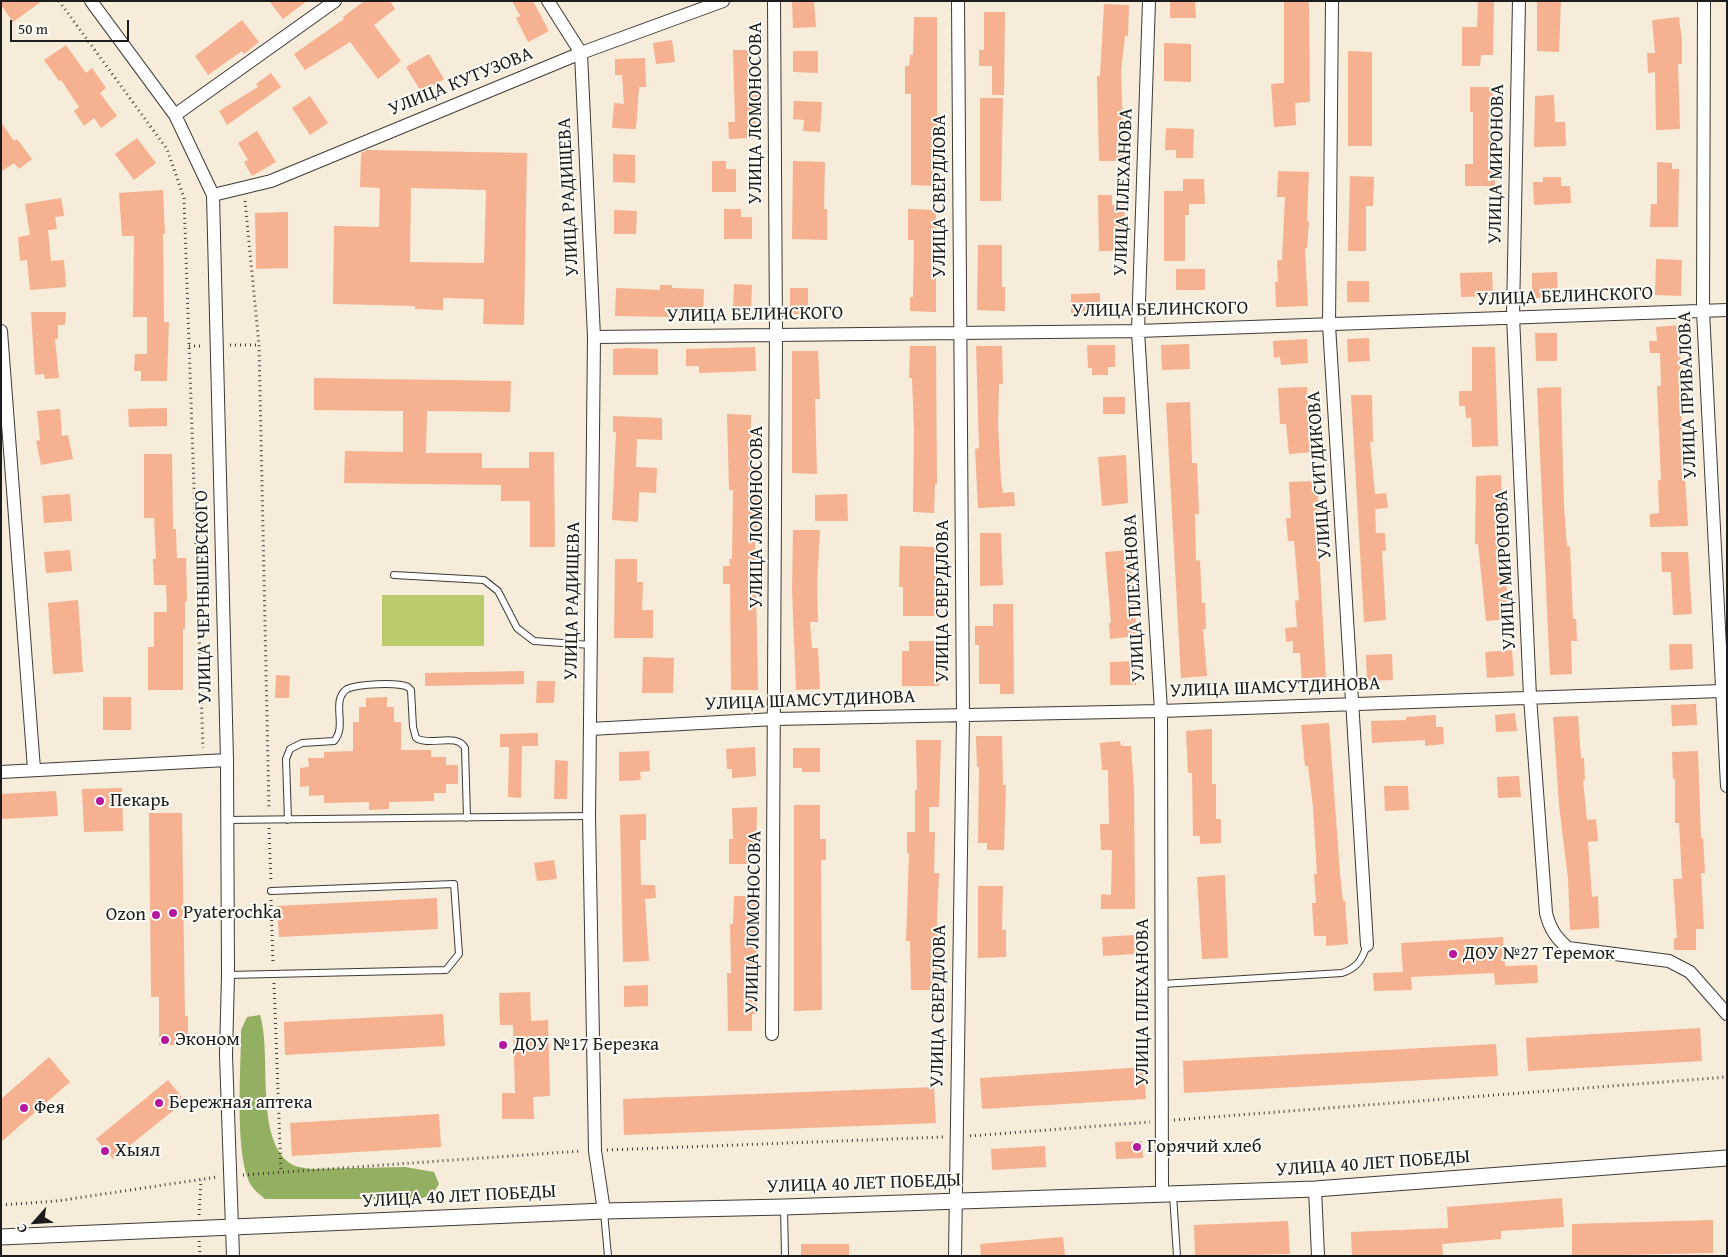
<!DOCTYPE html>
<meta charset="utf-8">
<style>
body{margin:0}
#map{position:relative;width:1728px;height:1257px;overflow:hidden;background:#f7ecda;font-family:"Gentium Book Plus",serif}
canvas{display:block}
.frame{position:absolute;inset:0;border:2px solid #1c1c1c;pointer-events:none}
.north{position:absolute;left:10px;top:1197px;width:50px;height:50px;-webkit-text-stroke:4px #fdfcf7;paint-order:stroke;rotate:244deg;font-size:14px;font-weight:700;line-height:20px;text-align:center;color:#1c1c1c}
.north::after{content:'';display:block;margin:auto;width:18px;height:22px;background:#1c1c1c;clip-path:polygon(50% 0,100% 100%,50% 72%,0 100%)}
.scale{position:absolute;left:10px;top:20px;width:119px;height:22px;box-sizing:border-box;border:2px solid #1c1c1c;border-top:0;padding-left:6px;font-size:15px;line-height:18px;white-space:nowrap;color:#1c1c1c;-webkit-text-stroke:4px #fdfcf7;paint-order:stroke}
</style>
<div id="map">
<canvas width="1728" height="1257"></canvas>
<div class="frame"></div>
<div class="north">С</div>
<div class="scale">50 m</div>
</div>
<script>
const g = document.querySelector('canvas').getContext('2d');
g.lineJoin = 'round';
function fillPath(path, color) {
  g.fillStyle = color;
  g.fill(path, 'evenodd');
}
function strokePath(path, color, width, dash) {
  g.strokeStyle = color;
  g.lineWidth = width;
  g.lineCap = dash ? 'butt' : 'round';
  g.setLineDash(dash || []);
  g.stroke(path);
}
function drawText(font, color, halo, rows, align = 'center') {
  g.font = font + ' "Gentium Book Plus",serif';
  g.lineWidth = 4;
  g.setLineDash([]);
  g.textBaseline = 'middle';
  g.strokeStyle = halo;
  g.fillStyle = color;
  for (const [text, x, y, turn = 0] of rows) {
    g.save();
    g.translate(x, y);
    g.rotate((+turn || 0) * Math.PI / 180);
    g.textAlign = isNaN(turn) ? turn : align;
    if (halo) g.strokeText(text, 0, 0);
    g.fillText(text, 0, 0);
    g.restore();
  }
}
fillPath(new Path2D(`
 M382 595H484V646H382Z`), '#bacb6e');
fillPath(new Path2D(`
 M260 1015C272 1054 255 1132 287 1161 294 1167 303 1168 312 1169L405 1167 434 1172 439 1184 432 1195 419 1199H265C258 1193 251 1188 248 1179 235 1145 241 1069 241 1030L247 1017Z`), '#93af61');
fillPath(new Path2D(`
 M1 1H42L13 22 1 5Z
 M269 1H307L283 19Z
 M364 1H390L395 9 374 25 401 61 378 79 350 42 305 70 294 54 344 19 343 17Z
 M512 1H533L549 31 528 42 516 18 520 16Z
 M792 1H814L816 27 793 28Z
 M1170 1H1195L1196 18H1170Z
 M1284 1H1309L1310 102 1295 103 1296 125 1274 127 1271 84 1284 83Z
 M1478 1H1494L1493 55H1481L1480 66H1462V27H1477Z
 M1537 1H1561L1559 52 1537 51Z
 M1104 4 1129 5 1128 36H1125L1121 71 1124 161H1099L1097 76H1100Z
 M984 12H1005L1004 95H992V66H979V50H984Z
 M914 17H937V186L911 185V94H905V66H909L910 55H913Z
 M1679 17 1682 41V64H1678L1680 129 1656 130 1655 72 1648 73 1647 53H1655L1652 20Z
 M242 20 259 42 244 54 242 51 208 75 195 56Z
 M672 40 675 62 656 64 653 43Z
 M1164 43 1191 44V82L1164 81Z
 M66 45 86 73 92 68 106 88 100 93 117 116 101 128 94 118 84 126 74 111 79 107 61 80 59 81 44 60Z
 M733 50H750V76H758L760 114H756V138L729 139 728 122H735Z
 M793 51H818V73L793 72Z
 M1348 51 1372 52V146H1348Z
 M429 54 444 79 422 93 406 67Z
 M645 58 646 87H639L636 129 612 128 614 103 624 104 622 75H615V59Z
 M271 73 281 87 227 125 219 111 258 87 256 84Z
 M1470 87H1493L1495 186H1465V164H1473V112H1470Z
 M1554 95 1555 122H1565L1566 146 1534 147 1535 96Z
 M310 96 328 123 310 135 292 108Z
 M980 98H1003L1001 201H980Z
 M794 101 822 102 820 132 803 131 804 120 793 119Z
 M1 122 14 141 17 139 32 159 19 169 14 163 1 172Z
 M1166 128 1194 129 1193 158H1176V150H1165Z
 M257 131 276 162 252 176 244 162 248 160 238 143Z
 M137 138 156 163 134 180 115 154Z
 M367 150 527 153 524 325 483 324 484 299 443 298V310L415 309V306L333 304 334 226 379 227 380 188 360 187 361 153ZM411 188 486 190 484 263 410 262Z
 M613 154 635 155V183L613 182Z
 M712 161H726V169H736V192H712Z
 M793 161 825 162 824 209H827V240L792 239Z
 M1657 162 1672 163V169H1679L1678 227H1650L1651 204H1657Z
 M1278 171 1309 172 1307 221H1309L1307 248H1305L1308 306 1276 307 1275 282H1278L1277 260H1282L1285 197H1277Z
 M1350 176 1374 177 1373 206H1366V251H1348Z
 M1543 177H1561V186H1570L1571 203 1534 205 1533 182H1543Z
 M1183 179H1204L1205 204H1189V215H1185V261H1164V191H1183Z
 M163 190 165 234H163L164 322H169L167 381H141V371H134L135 354H147V317H133L134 236H122L119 193Z
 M1098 195H1112V205H1124L1126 242 1115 243 1116 251H1099Z
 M61 198 64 216 55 217 57 229 48 230 51 261 64 260 66 287 30 290 27 260 20 261 18 237 30 235 25 204Z
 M724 209H741V217H752V239H724Z
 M908 209 936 210V312L910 311V297H913L914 240H908Z
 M614 210 637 211 636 234H614Z
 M288 212V268L256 269 255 213Z
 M978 245H1002V287H1005V311L977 310Z
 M1656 259 1682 260 1681 296 1655 295Z
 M1176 269H1205V290H1176Z
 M1492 272 1493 296 1461 297 1460 273Z
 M1557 272 1558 297 1532 298V273Z
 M1347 281H1369V302H1347Z
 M734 284 752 285 751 311H733Z
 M660 285H672V288L704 289 703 313 671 312V317L615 316 616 288 660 290Z
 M790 288H808V314H790Z
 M1100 293V313H1071V294Z
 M31 312H66L65 325H58V339H55L59 378 45 379 44 374 35 375Z
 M1680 325 1681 411 1688 526 1650 527V514L1659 513 1658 480H1661L1657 386H1661L1660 353H1650L1649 341H1657L1656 327Z
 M1535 333H1557V361H1536Z
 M1369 338 1370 361 1348 362 1347 339Z
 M1307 339 1308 363 1281 365 1280 357 1274 358 1273 341Z
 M1189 344 1190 369 1162 370 1161 345Z
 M1087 345H1115V367H1108V375H1092V368H1088Z
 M910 346H936L937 484H935L934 513 913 512 914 430 912 378H909Z
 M976 346H1002L1003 384H999L998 425 1001 480 1003 493 1014 492 1015 506 978 508 975 449 979 448Z
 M755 347 756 371 699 373V366H686V349Z
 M1472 347H1495L1498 446 1472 447 1471 418H1466L1465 406H1459V391H1472Z
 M628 348 658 349V375H613V349Z
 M792 351H818L820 399H815L817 474 792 473Z
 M314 378 511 381 510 412 427 411 426 453H482V468H529V452H554L555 547H530V501H501V485L344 483 345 451 403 452V411L314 410Z
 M1307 387 1309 429H1312L1314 452 1289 454 1286 424H1280L1278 388Z
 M1561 387 1564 506 1567 547 1570 546 1573 619H1576L1577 641H1571L1572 674 1550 675 1537 388Z
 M1351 395H1372L1373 442H1370L1375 494 1386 493 1388 508 1375 509 1376 533H1385L1386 551H1382L1386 620 1364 622Z
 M1103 397H1125V414H1103Z
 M1190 402 1192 463H1197L1199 514H1195L1196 561 1200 560 1202 603H1205L1206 629H1203L1207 676 1181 678 1166 403Z
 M167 408V426L129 427 128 409Z
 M60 409 62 436 68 435 73 459 41 465 36 441 40 440 37 411Z
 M727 414 751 415 750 497H758L757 539H755L758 690H731L730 584H723V566H730L729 559H732L733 490H729Z
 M613 416 662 418V440L637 439 636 467 657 468 656 493 639 492 638 522 612 520 616 432H613Z
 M144 454H172L173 529H176L177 558H186L187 601 185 602V629H183V690H148V647H154V612H167L166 585H154L153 559H156L154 518H144Z
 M1126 455 1128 503 1102 506 1098 457Z
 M1501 475 1504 564 1510 619 1486 621 1478 544H1475L1476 476Z
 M1317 481 1319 512H1317L1326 681 1302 683 1300 653H1293V641L1286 642 1285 628 1297 627 1295 601 1299 600 1294 541H1288L1286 518H1291L1289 482Z
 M70 494 72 521 44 523 42 496Z
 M847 494 848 521H815V495Z
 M793 530H820L817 583 818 622H810L812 648H818L820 689 796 690 792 589Z
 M980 533H1001L1003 585 980 586Z
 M900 546 936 547V616H903V587H899Z
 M70 550 72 571 46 573 44 552Z
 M1130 550 1137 636 1110 639 1109 623H1111L1105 552Z
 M1661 552H1688L1692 614 1673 615 1671 572H1662Z
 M615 559H637V582H643L642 610H653V638H614Z
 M78 600 83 672 53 674 48 603Z
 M993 604H1013L1014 694H1000V684H979V645H975V626H993Z
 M909 641H939V686H902V651H909Z
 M1669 644H1692L1693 669 1670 670Z
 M1512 650 1514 676 1487 678 1485 652Z
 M1392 654 1393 680 1367 681 1366 655Z
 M643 657 674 658 673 693H642Z
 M1135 661 1136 685H1110V662Z
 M524 671V684L425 686V673Z
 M276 675 290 676 289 698H275Z
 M537 681H555L554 703H536Z
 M103 697H131V730H103Z
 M387 697V707H394V722H401V750H431V757H446V765H458V784H446V793H434V801L389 802V809L369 810V802L324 803V795L309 796V786L300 787V768L309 767 308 758H324V752L353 751V722H359V707H366V698Z
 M1696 704 1697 725 1672 726 1671 705Z
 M1515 713 1517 731 1496 732 1495 715Z
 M1436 715V727H1443L1444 744 1425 746V740L1372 743 1371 721 1406 720V717Z
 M1578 716 1581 758H1584L1585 780H1583L1587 820 1596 819 1598 841 1588 842 1592 897 1598 896 1599 928 1570 930 1568 879 1559 805 1553 717Z
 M1329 723 1340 873 1343 901H1345L1348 944 1326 946V936H1314L1312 903H1316L1314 874H1317L1313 807 1308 766H1305L1301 725Z
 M1212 729V784H1216V819H1221V843L1200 844V836H1193L1192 773H1188L1186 731Z
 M538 733V746H522L521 798 508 797 509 747H500V734Z
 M976 736H1002L1003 785H1006L1004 850H987V843H978L979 767H977Z
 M916 740H941L939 807H929V832H935L934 873H939L937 919 939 990H911L910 941H906L909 853H907V832H915V790H917Z
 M1120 741 1121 746H1131L1134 789 1135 909H1101V894L1111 895 1112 850H1101L1100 824H1109L1108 770H1102L1100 743Z
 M755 747 756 776 732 778V769H727L726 749Z
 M793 748H820V772H802V768H793Z
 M649 751 650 771 640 772 641 780 619 781V752Z
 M1698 751 1701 838H1703L1705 873H1701L1704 929H1696V950H1674V938H1677L1673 879H1682L1679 823H1675V779H1673L1672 752Z
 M555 760 568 761 567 799H554Z
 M1519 776 1521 797 1498 798 1497 777Z
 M1384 786H1408L1409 810 1385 811Z
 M122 788 123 831 84 832 82 789Z
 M56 791 58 816 1 819V794Z
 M794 805H820V839H826V860H821L822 1010 794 1011Z
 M757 807 756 855H749L750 864H729V839H733L732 808Z
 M149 813H182L185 1016H188V1045H159V997H151Z
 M646 814V840H640L641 885H655L656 898 645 899 649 961 623 962 620 815Z
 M554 860 557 879 537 881 534 863Z
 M1225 875 1228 958 1202 959 1197 877Z
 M978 886H1003L1002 930H1006V957L978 958Z
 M734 896H756L757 1014H752V1031H728L727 973H731L730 924H733Z
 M437 898 438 929 279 937 277 906Z
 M1134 935 1135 954 1103 956 1102 937Z
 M1503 937 1505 966 1537 965 1538 983 1495 985 1494 973 1411 977 1412 990 1374 991 1373 973 1403 972 1401 943Z
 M648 985V1006L624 1007V986Z
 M530 992 531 1021 548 1020 550 1096 533 1097 534 1119H502V1093H515L513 1025H500L499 993Z
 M443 1014 445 1046 285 1055 284 1022Z
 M1700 1028 1702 1061 1528 1071 1526 1038Z
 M1496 1044 1498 1076 1184 1093 1183 1061Z
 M49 1057 70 1082 1 1142V1099Z
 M1144 1067 1146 1099 982 1109 980 1078Z
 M168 1080 185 1101 113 1159 96 1139Z
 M934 1087 936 1123 624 1135 623 1099Z
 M439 1114 441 1147 292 1156 290 1123Z
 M1142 1141 1143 1158 1116 1159 1115 1142Z
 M1045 1146 1046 1167 992 1170 991 1149Z
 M1562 1198 1564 1227 1501 1231V1239L1442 1244 1443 1256H1352L1351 1232 1448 1228 1447 1207Z
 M1713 1220V1253L1572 1256V1224Z
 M1288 1221 1290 1254 1195 1256 1194 1225Z
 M1063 1237 1065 1256H981L980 1244Z
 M801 1244H849V1256H801Z`), '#f5b190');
const service = new Path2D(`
 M394 575 484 580 498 591 517 628 534 641 591 645
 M226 820 589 816
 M288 820 286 759 290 749 302 743 334 741C348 726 330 701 347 689 358 684 397 682 408 687L411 690 413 727 416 738C430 747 457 732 465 748L467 818
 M228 975 446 970 459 954 454 884 271 891
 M1162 984 1342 973C1357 968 1362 960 1367 945
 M1173 1195 1177 1256
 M784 1207 785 1256
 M604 1212 608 1256`);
const minor = new Path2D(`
 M91 1 175 115 213 195 227 760 228 975 226 1055 233 1256
 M548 1 581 53 594 337 589 816 595 1151 604 1211
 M1149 1 1138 331 1161 711 1162 1193
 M1332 1 1329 325 1367 945
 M1519 1 1513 316 1530 697 1546 913C1550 929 1556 938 1568 948L1669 961 1690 972 1727 1014
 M1704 1 1703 311 1727 786
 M175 115 335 1
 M213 195 271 181 581 53 723 1
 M1 331 34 769
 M594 337 1138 331 1727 310
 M590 729 775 719 1161 711 1721 691
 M1 772 227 760
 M772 1034 776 333 774 1
 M1315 1189 1318 1256
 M955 1256 963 715 958 1`);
const tertiary = new Path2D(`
 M1 1237 604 1211 784 1207 1315 1189 1727 1158`);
strokePath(service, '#3d3b38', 8);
strokePath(minor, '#3d3b38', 14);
strokePath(tertiary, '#3d3b38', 17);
strokePath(new Path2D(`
 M59 1 167 149 184 198 203 748
 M245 201 259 345 269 809
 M230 345H259
 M189 346H204
 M269 828 271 882
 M271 900 273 964
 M274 983 281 1172
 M1174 1120 1727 1077
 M970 1136 1150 1122
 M607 1150 943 1137
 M243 1175 581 1151
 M1 1205 57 1201 217 1177
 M199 1215 201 1180
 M199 1241 200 1256`), '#3d3b38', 3, [1, 4]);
strokePath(service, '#fff', 6);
strokePath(minor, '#fff', 12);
strokePath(tertiary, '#fff', 15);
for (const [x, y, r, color] of [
 [100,801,5,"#b5179e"],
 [173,913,5,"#b5179e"],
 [156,915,5,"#b5179e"],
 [1453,954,5,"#b5179e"],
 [165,1040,5,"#b5179e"],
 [503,1045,5,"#b5179e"],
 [159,1103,5,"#b5179e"],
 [24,1108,5,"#b5179e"],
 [1137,1147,5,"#b5179e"],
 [105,1151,5,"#b5179e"]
]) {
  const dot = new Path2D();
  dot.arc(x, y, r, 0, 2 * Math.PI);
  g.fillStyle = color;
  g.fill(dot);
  strokePath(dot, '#fdfcf7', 2);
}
drawText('19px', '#1c1c1c', '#fdfcf7', [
 ["УЛИЦА КУТУЗОВА",461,82,-22],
 ["УЛИЦА ЛОМОНОСОВА",756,113,-90],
 ["УЛИЦА МИРОНОВА",1497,164,-89],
 ["УЛИЦА ПЛЕХАНОВА",1124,192,-88],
 ["УЛИЦА СВЕРДЛОВА",940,196,-90],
 ["УЛИЦА РАДИЩЕВА",569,197,-93],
 ["УЛИЦА БЕЛИНСКОГО",1565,297,-2],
 ["УЛИЦА БЕЛИНСКОГО",1160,310,-1],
 ["УЛИЦА БЕЛИНСКОГО",755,315,-1],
 ["УЛИЦА ПРИВАЛОВА",1688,395,-92],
 ["УЛИЦА СИТДИКОВА",1320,475,-94],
 ["УЛИЦА ЛОМОНОСОВА",757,517,-90],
 ["УЛИЦА МИРОНОВА",1506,570,-93],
 ["УЛИЦА ЧЕРНЫШЕВСКОГО",204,597,-91],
 ["УЛИЦА ПЛЕХАНОВА",1135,598,-93],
 ["УЛИЦА РАДИЩЕВА",573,601,-89],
 ["УЛИЦА СВЕРДЛОВА",943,601,-90],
 ["УЛИЦА ШАМСУТДИНОВА",1275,688,-2],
 ["УЛИЦА ШАМСУТДИНОВА",810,701,-2],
 ["УЛИЦА ЛОМОНОСОВА",754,922,-89],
 ["УЛИЦА ПЛЕХАНОВА",1143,1002,-90],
 ["УЛИЦА СВЕРДЛОВА",939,1006,-89],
 ["УЛИЦА 40 ЛЕТ ПОБЕДЫ",1373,1164,-4],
 ["УЛИЦА 40 ЛЕТ ПОБЕДЫ",864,1184,-2],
 ["УЛИЦА 40 ЛЕТ ПОБЕДЫ",459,1197,-3]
]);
drawText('19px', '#1c1c1c', '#fdfcf7', [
 ["Пекарь",110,801],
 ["Pyaterochka",183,913],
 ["Ozon",146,915,"right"],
 ["ДОУ №27 Теремок",1463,954],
 ["Эконом",175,1040],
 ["ДОУ №17 Березка",513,1045],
 ["Бережная аптека",169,1103],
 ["Фея",34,1108],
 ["Горячий хлеб",1147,1147],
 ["Хыял",115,1151]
], 'left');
</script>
